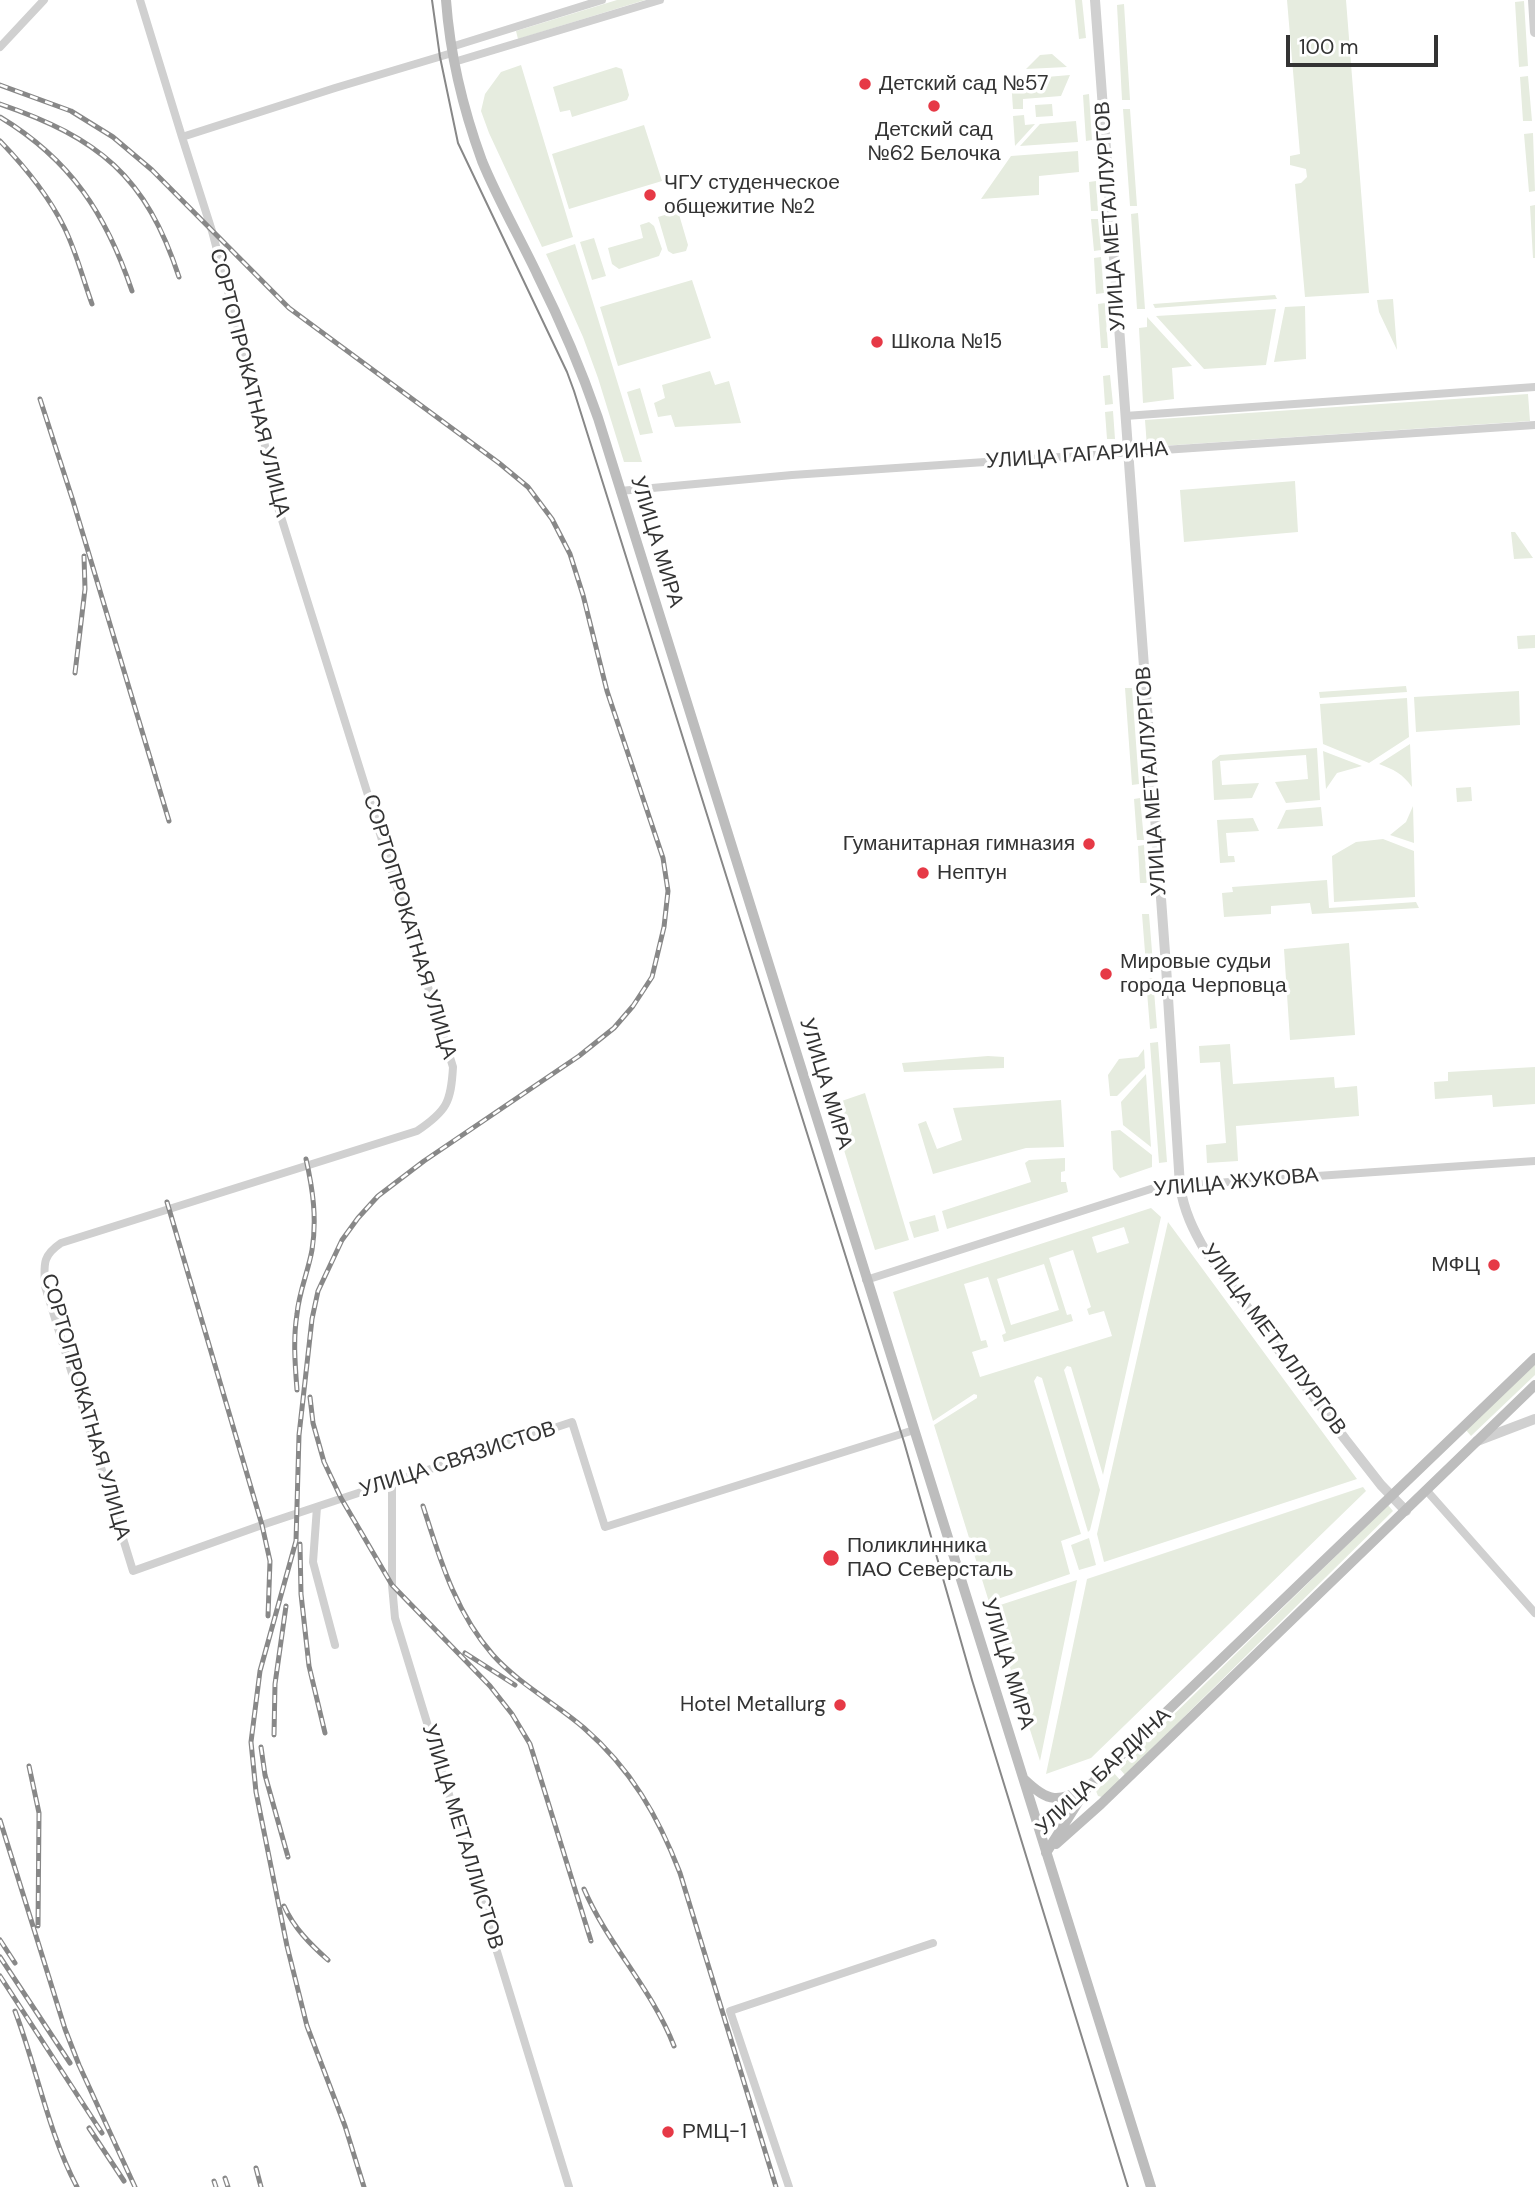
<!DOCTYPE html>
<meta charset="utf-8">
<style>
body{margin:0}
#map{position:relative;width:1535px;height:2187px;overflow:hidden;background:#fff;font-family:"DM Sans",sans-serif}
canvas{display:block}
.scale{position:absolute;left:1286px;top:35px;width:152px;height:32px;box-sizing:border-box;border:4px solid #333;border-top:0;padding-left:9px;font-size:21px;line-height:24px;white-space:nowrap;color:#333;-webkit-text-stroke:5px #fff;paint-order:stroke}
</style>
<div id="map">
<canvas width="1535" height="2187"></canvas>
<div class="scale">100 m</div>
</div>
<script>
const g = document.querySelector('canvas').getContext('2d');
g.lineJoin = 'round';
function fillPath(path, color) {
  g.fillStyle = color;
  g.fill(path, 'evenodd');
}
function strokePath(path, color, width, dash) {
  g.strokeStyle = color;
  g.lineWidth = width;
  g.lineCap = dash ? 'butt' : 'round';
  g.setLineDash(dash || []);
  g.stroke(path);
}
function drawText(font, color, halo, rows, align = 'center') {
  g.font = font + ' "DM Sans",sans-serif';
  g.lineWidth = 7;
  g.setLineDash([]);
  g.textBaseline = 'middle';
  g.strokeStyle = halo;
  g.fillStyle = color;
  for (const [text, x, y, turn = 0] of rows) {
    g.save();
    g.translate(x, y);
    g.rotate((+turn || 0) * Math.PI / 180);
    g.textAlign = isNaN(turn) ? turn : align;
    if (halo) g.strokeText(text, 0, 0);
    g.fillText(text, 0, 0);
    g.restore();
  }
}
fillPath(new Path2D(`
 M617 0H645L518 39 516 31Z
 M1075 0H1082L1086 38 1079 39Z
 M1287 0H1346L1369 293 1305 297 1295 184 1301 183 1307 177 1306 169 1290 165V156L1300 154Z
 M1524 1 1528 66 1519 67 1515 2Z
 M1124 4 1130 100H1122L1117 5Z
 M1052 54 1067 67 1026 69 1040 55Z
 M521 65 573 237 542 247 489 133 481 111 485 94 501 72Z
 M616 67 622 69 629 95 627 100 572 117 570 110 560 112 553 87Z
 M1070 75 1061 96 1023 99V109H1013L1011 80Z
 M1528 76 1532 121H1523L1520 77Z
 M1089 94 1092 140 1086 141 1083 95Z
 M1052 104 1053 116 1036 117 1035 105Z
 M1123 109H1130L1137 206H1130Z
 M1024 115 1025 125 1035 124 1015 146 1013 116Z
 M1076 121 1078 142 1020 146 1040 124Z
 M644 125 662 181 569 209 552 154Z
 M1533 133 1535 191 1529 192 1524 134Z
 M1078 151 1079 172 1039 176V195L981 199 1011 156Z
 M1096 181 1098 211H1091L1089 182Z
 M1535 205V258H1533L1530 206Z
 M678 211 688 245 686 251 673 254 668 251 658 217Z
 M1138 213 1145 309H1137L1131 214Z
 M1091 219H1098L1101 250 1094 251Z
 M649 222 654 226 662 249 659 256 619 269 612 264 608 248 643 238 640 225Z
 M594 238 606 276 592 280 580 242Z
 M575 244 642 462H624L598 378 583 337 546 254Z
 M1101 257 1104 293 1096 294 1094 258Z
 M692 280 711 338 618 366 600 307Z
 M1275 295 1277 299 1155 308 1153 304Z
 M1393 299 1397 350 1379 312 1377 300Z
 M1105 303 1108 348H1101L1098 304Z
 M1305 306 1306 359 1274 362 1285 307Z
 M1276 309 1266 365 1204 369 1156 316Z
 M1147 317 1192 366 1172 368 1174 399 1143 403 1139 328 1147 327Z
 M710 371 715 385 729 381 741 423 675 427 671 415 658 417 654 403 665 398 662 385Z
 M1110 375 1113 404 1105 405 1103 376Z
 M640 388 653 433 640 435 627 392Z
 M1528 394 1530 421 1147 447 1145 420Z
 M1113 411 1115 439H1107L1105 412Z
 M1295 481 1298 532 1184 542 1180 490Z
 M1511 532H1515L1533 558 1514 559Z
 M1535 635V648L1518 649 1517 636Z
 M1406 686 1407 692 1320 698 1319 692Z
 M1125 688H1132L1139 784 1132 785Z
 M1519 691 1520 725 1416 732 1414 697Z
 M1407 698 1409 737 1369 763 1323 744 1320 704Z
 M1410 744 1412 787C1403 774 1393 769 1379 764Z
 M1317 748 1320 800 1286 803 1275 782 1308 779 1306 755 1220 761 1222 785 1259 783 1252 798 1214 800 1212 761 1220 755Z
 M1323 751 1362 766 1337 773 1326 789Z
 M1471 787 1472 801 1457 802 1456 788Z
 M1140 798 1144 840H1137L1134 799Z
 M1413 806 1414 843 1390 835 1406 822Z
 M1321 807 1323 826 1277 829 1286 810Z
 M1253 818 1259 831 1226 833 1228 856H1234L1235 862 1220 863 1217 820Z
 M1383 839 1414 851 1415 897 1334 902 1332 856 1356 842Z
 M1144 845 1147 883H1140L1138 846Z
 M1327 880 1329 908 1416 902 1419 908 1312 914 1310 903 1271 906V914L1224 917 1222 893 1233 892 1232 887Z
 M1142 914H1149L1153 964 1146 965Z
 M1349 943 1355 1035 1290 1040 1284 949Z
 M1153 978 1157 1028 1150 1029 1146 979Z
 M1158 1042 1167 1162 1159 1163 1150 1043Z
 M1230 1044 1233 1084 1334 1077 1335 1088 1357 1086 1359 1116 1236 1126 1238 1161 1207 1163 1206 1145 1226 1143 1220 1062 1200 1063 1199 1046Z
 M1144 1049 1145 1068 1117 1096H1110L1108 1075 1119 1059 1138 1057Z
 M988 1056 1004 1057V1068L904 1072 902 1063Z
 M1535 1067V1104L1493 1107 1492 1095 1435 1099 1434 1082 1448 1081V1072Z
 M1146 1074 1151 1147 1123 1125 1121 1102Z
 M865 1093 909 1240 875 1250 830 1105Z
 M1061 1100 1064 1147 1026 1148 933 1174 918 1124 926 1121 937 1149 962 1140 953 1108Z
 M1120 1130 1152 1155V1167L1120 1178 1113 1169 1111 1131Z
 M1065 1158V1171L1061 1172V1182H1066L1068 1192 947 1229 942 1211 1031 1182 1025 1163 1029 1160Z
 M1151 1208 1161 1217 1103 1475 1071 1367 1067 1366 1064 1370 1100 1490 1090 1530 1088 1532 1042 1378 1037 1376 1034 1381 1081 1534 1061 1541 1070 1574 989 1602 934 1425 977 1398V1395L974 1394 933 1421 893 1292ZM1124 1227 1129 1243 1097 1253 1092 1237ZM1073 1250 1091 1307 1087 1309 1089 1315 1104 1311 1112 1336 980 1377 972 1352 988 1347 986 1340 981 1341 964 1284 988 1277 1006 1333 1002 1335 1004 1342 1073 1321 1071 1314 1067 1315 1049 1258ZM1044 1264 1059 1310 1011 1325 997 1279Z
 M935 1215 939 1231 914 1238 909 1222Z
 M1168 1222 1357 1479 1104 1562 1097 1534Z
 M1535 1364V1375L1471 1436 1466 1430Z
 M1363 1487 1366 1491 1091 1758 1046 1774 1087 1579Z
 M1388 1505 1393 1511 1125 1775 1119 1768Z
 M1089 1538 1096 1565 1079 1570 1071 1545Z
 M1077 1580 1040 1761 991 1608Z
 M1114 1773 1120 1780 1102 1797 1098 1796 1096 1791Z`), '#e6ecdf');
strokePath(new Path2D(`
 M140 0 182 137 335 88 452 53
 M0 47 44 0
 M451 47 602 0
 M454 62 660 0
 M182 137 212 231 251 378 277 504 453 1067C451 1102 447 1111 417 1131L61 1243C42 1256 44 1264 45 1286L133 1571 262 1525 572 1422 605 1527 914 1430
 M1125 416 1535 387
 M620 491 792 475 1535 425
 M866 1280 1157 1187 1535 1161
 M392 1482V1585L395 1618 569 2187
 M1427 1491 1535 1613
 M317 1507 313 1562 335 1645
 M789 2187 730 2011 933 1943`), '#d0d0d0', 8);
strokePath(new Path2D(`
 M1095 0 1166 966 1180 1186C1184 1211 1193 1230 1206 1252L1345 1439 1381 1485 1406 1511
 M1533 0 1535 32
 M1477 1441 1535 1419`), '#d0d0d0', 10);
strokePath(new Path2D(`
 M446 0C450 55 463 109 482 161 498 200 520 238 538 276 561 322 581 369 598 418L1151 2187
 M1025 1780C1049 1803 1058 1802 1087 1788
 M1056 1844 1101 1804 1535 1385
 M1046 1853 1087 1788 1535 1358`), '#bdbdbd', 10);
strokePath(new Path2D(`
 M432 0 440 57 458 143 567 372 574 391 904 1442 972 1680 1128 2187`), '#888', 2);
const rail = new Path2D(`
 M0 85 71 111 113 137 152 170 289 308 499 463 528 487 552 519 570 554 583 595 607 691 663 858 668 891 664 927 652 977 633 1006 614 1028 579 1056 424 1161 378 1196 358 1218 342 1240 318 1291 312 1319 299 1435 296 1541 260 1671 251 1742 256 1792 287 1946 307 2026 345 2126 364 2187
 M0 104C99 138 146 176 179 277
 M0 117C71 160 106 214 132 291
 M0 141C25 167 48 195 64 227 76 251 83 279 92 304
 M40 399 73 501 169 821
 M75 673 85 589 84 556
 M167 1202 262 1525 270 1561 268 1616
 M297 1390C295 1364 293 1339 297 1314 299 1292 308 1272 312 1250 317 1219 313 1190 306 1159
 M310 1397 313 1423 324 1462 341 1498 392 1585 490 1686 512 1714 530 1744 591 1941
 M423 1506C440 1559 455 1612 493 1655 519 1684 555 1703 584 1728 631 1769 658 1816 680 1873L776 2187
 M300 1544 301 1594 309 1666 325 1733
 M465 1653 515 1685
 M274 1735 275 1684 286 1606
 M261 1747 265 1775 288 1857
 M29 1766 39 1813 38 1926
 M0 1820 65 2029 79 2065 135 2187
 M584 1889C608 1945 652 1989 674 2046
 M284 1906C294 1928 310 1944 328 1960
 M0 1940 15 1963
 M0 1957 70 2063
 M0 1976 102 2133
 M15 2011C37 2069 48 2132 77 2187
 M89 2128 124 2181
 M256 2168 261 2187
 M225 2178 228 2187
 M214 2181 216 2187`);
strokePath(rail, '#888', 5);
strokePath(rail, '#fff', 2.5, [8]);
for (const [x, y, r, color] of [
 [865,84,7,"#e63946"],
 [934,106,7,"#e63946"],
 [650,195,7,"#e63946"],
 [877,342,7,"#e63946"],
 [1089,844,7,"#e63946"],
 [923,873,7,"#e63946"],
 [1106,974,7,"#e63946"],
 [1494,1265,7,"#e63946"],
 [831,1558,9,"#e63946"],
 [840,1705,7,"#e63946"],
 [668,2132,7,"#e63946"]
]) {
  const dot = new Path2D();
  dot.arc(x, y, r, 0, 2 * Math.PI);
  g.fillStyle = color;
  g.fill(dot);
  strokePath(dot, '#fff', 2.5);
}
drawText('21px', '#333', '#fff', [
 ["Детский сад №57",879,84],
 ["Детский сад",934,130,"center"],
 ["№62 Белочка",934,154,"center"],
 ["ЧГУ студенческое",664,183],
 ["общежитие №2",664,207],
 ["Школа №15",891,342],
 ["Гуманитарная гимназия",1075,844,"right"],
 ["Нептун",937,873],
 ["Мировые судьи",1120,962],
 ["города Черповца",1120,986],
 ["МФЦ",1480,1265,"right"],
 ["Поликлинника",847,1546],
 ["ПАО Северсталь",847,1570],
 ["Hotel Metallurg",826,1705,"right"],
 ["РМЦ-1",682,2132]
], 'left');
drawText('21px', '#333', '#fff', [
 ["УЛИЦА МЕТАЛЛУРГОВ",1111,216,-94],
 ["СОРТОПРОКАТНАЯ УЛИЦА",249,383,76],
 ["УЛИЦА ГАГАРИНА",1077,456,-4],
 ["УЛИЦА МИРА",656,542,73],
 ["УЛИЦА МЕТАЛЛУРГОВ",1152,781,-94],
 ["СОРТОПРОКАТНАЯ УЛИЦА",409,927,73],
 ["УЛИЦА МИРА",825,1084,73],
 ["УЛИЦА ЖУКОВА",1236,1183,-5],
 ["УЛИЦА МЕТАЛЛУРГОВ",1273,1340,54],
 ["СОРТОПРОКАТНАЯ УЛИЦА",85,1407,74],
 ["УЛИЦА СВЯЗИСТОВ",458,1460,-18],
 ["УЛИЦА МИРА",1007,1664,73],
 ["УЛИЦА БАРДИНА",1104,1772,-43],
 ["УЛИЦА МЕТАЛЛИСТОВ",462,1837,73]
]);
</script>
